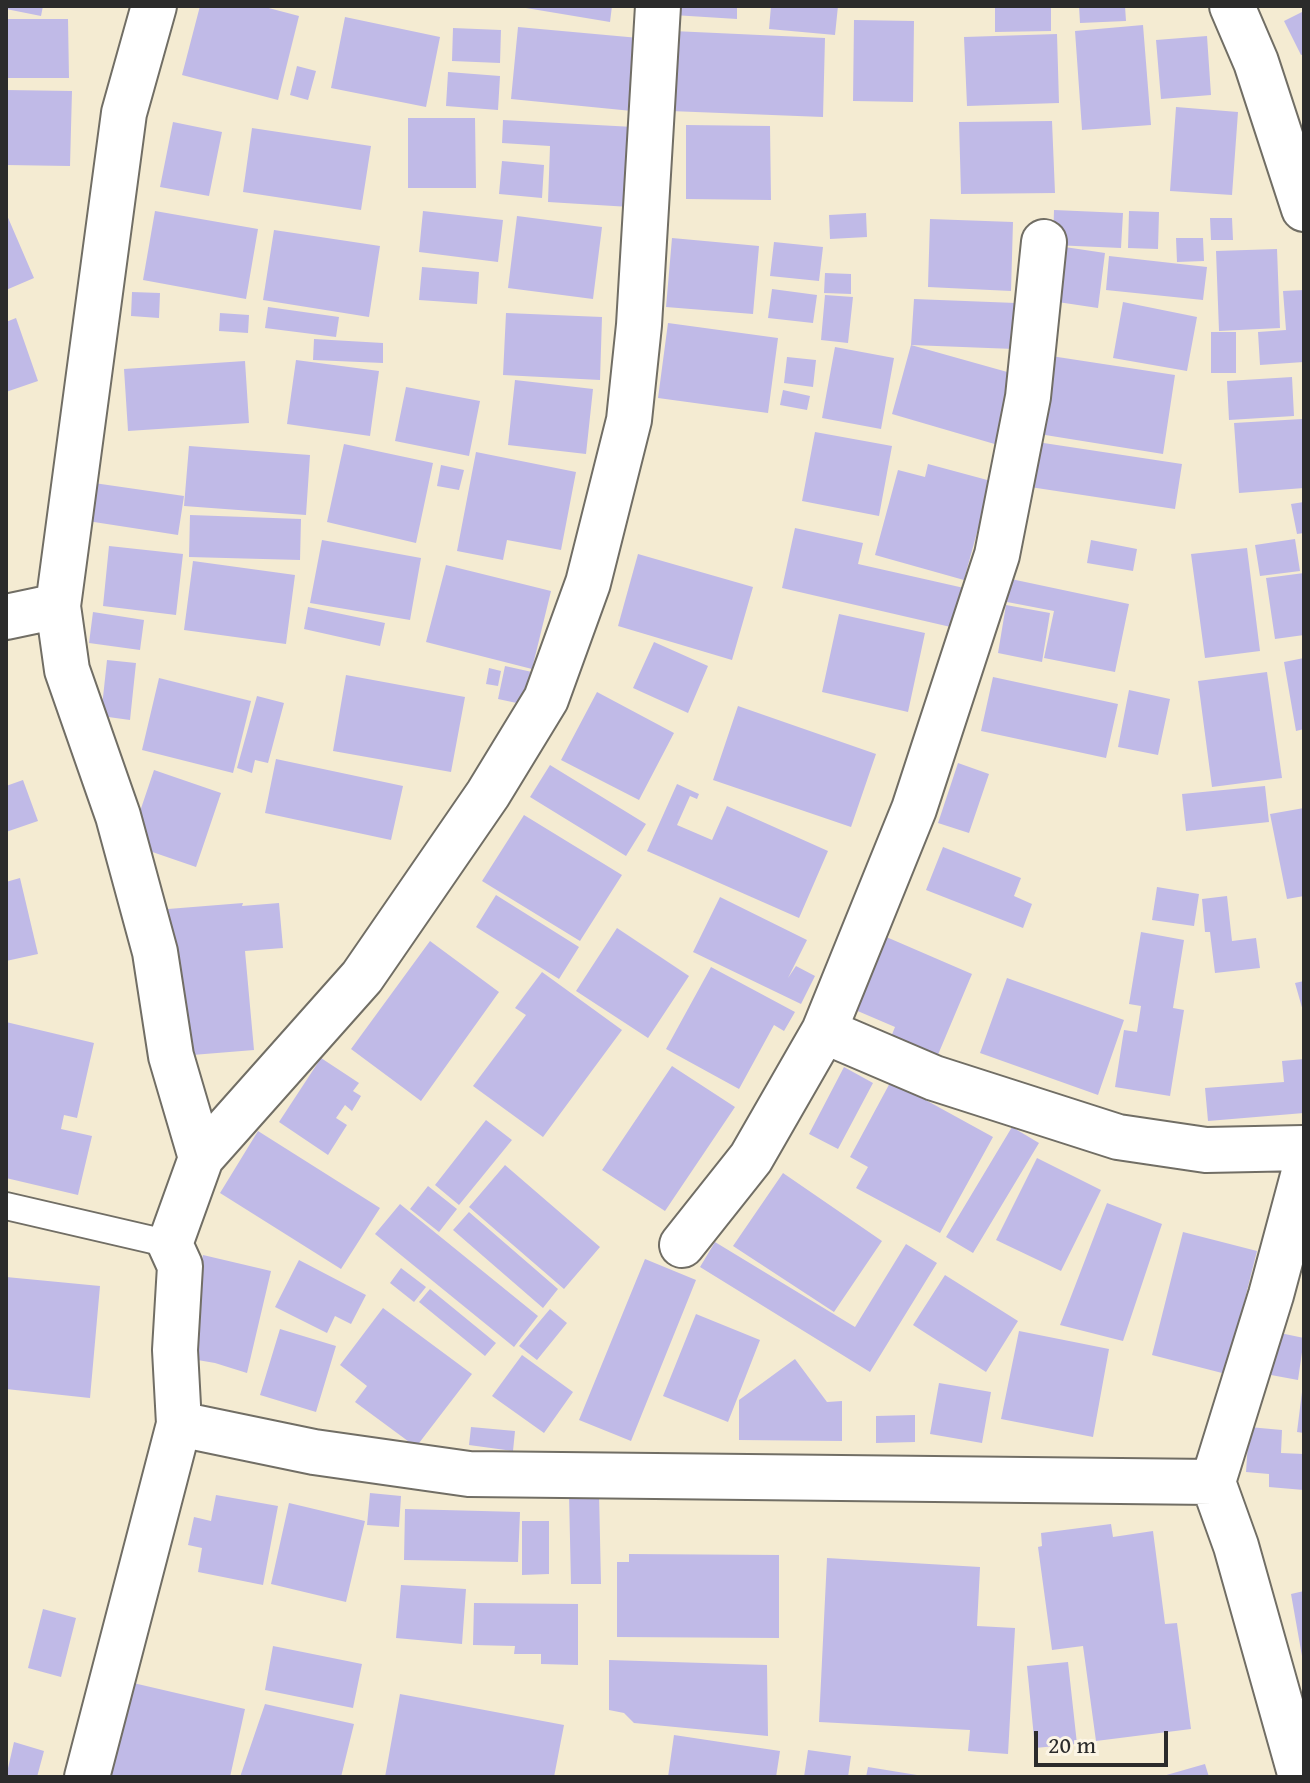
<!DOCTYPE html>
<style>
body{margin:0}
#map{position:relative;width:1310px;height:1783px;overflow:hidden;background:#f4ebd2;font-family:"Gentium Book Plus",serif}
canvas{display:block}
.frame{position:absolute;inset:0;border:8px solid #2b2b2b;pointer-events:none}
.scale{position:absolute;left:1034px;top:1731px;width:134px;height:36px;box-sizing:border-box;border:4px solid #2b2b2b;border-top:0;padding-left:10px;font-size:24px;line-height:28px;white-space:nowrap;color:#2b2b2b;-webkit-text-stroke:6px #fcf5e5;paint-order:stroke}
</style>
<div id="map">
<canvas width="1310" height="1783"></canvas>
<div class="frame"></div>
<div class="scale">20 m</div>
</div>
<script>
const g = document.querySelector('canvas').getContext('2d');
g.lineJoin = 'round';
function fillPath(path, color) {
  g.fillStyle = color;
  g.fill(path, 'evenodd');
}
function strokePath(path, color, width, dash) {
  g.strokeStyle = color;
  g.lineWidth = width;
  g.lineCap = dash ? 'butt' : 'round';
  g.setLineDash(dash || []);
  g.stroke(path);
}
fillPath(new Path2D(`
 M6 6H43L41 16 6 9Z
 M200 6H261L299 16 278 100 182 75Z
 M514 6H612L610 22Z
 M673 6H737V19L673 15Z
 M771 6H838L835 35 769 29Z
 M995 6H1051V31L995 32Z
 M1079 6H1125L1126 21 1080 23Z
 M1304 11V54L1301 55 1284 21Z
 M345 17 440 37 426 107 331 88Z
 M6 19H68L69 78H6Z
 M854 20 914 21 913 102 853 101Z
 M1143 25 1151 125 1082 130 1075 31Z
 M518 27 639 38 632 111 511 99Z
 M453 28 501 30 500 63 452 61Z
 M673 31 825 38 823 117 670 111Z
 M1057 34 1059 103 967 106 964 37Z
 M1207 36 1211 95 1161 99 1156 40Z
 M297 66 316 71 308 100 290 95Z
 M448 72 500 76 498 110 446 106Z
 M6 90 72 91 70 166 6 165Z
 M1176 107 1238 112 1232 195 1170 191Z
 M408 118H475L476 188H408Z
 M503 120 634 127 630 207 548 202 550 146 502 143Z
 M1052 121 1055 193 961 194 959 122Z
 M173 122 222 132 209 196 160 187Z
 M686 125 770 126 771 200 686 199Z
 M252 128 371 146 361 210 243 192Z
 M502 161 544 165 542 198 499 194Z
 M1054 210 1123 213 1121 248 1053 245Z
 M155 211 258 229 246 299 143 280Z
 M423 211 503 220 498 262 419 252Z
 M1129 211 1159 212 1158 249 1128 248Z
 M6 213 34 278 6 290Z
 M866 213 867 237 830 239 829 215Z
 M517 216 602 227 593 299 508 288Z
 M1210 218H1232L1233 240H1211Z
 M930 219 1013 222 1011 291 928 287Z
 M274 230 380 246 369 317 263 300Z
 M672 238 759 246 753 314 666 307Z
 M1176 238H1203L1204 261 1177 262Z
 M774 242 823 247 819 281 770 276Z
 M1058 246 1105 253 1098 308 1051 301Z
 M1277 249 1280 328 1219 331 1216 251Z
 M1109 256 1207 267 1203 300 1106 290Z
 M422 267 479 272 477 304 419 300Z
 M825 273 851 274V294L824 293Z
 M772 289 817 295 813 323 768 318Z
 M1304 290V362L1260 365 1258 332 1286 330 1283 291Z
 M132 292 160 293 159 318 131 316Z
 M825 295 853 297 848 343 821 340Z
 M914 299 1016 303 1014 349 911 345Z
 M1123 302 1197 317 1187 371 1113 358Z
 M268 307 339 317 336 337 265 328Z
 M220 313 249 315 248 333 219 331Z
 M506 313 602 317 600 380 503 375Z
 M16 318 38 381 6 392V322Z
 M668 323 778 338 768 413 658 398Z
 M1211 332H1236V373H1211Z
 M314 339 383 343V363L313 360Z
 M911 345 1018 375 998 445 892 414Z
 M835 347 894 358 881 429 822 418Z
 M1051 356 1175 375 1163 454 1039 434Z
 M787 357 816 360 813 387 784 383Z
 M296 360 379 371 370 436 287 424Z
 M245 361 249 423 128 431 124 369Z
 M1292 377 1294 416 1229 420 1227 381Z
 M515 380 593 389 586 454 508 445Z
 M406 387 480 401 469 456 395 441Z
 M783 390 810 396 807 410 780 405Z
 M1302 419 1304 488 1239 493 1234 423Z
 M815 432 892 446 879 516 802 501Z
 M1037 442 1182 464 1175 509 1030 487Z
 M344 444 433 463 416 543 327 522Z
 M189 446 310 455 306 515 184 506Z
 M476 452 576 472 561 550 507 540 503 560 457 551Z
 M928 464 991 481 964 580 875 555 898 470 925 477Z
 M441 465 464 470 459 490 437 486Z
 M87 482 184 496 178 535 81 520Z
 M1304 502V533L1297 534 1291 504Z
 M190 515 301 519 300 560 189 557Z
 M795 528 863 543 858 564 964 588 955 628 782 588Z
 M1295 539 1300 571 1260 576 1255 545Z
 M322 540 421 558 410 620 310 603Z
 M1091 540 1137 549 1133 571 1087 563Z
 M109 546 183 554 176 615 103 606Z
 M1247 548 1260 651 1205 658 1191 554Z
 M638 554 753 587 732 660 618 626Z
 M193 561 295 575 286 644 184 630Z
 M446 565 551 591 532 669 426 642Z
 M1304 573V635L1275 639 1266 578Z
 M1011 579 1129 604 1115 672 1044 658 1054 611 1007 602Z
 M1006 605 1050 613 1042 662 998 653Z
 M308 607 385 623 380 646 304 629Z
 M93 612 144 620 140 650 89 643Z
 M839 614 925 633 908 712 822 692Z
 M654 642 708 666 688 713 633 688Z
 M1304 658V729L1296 731 1284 662Z
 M107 660 136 663 130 720 101 716Z
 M505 666 532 672 526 705 498 699Z
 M489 668 501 671 498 686 486 684Z
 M1267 672 1282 778 1212 787 1198 681Z
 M346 675 465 697 451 772 333 751Z
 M993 677 1118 704 1106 758 981 731Z
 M159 678 251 701 233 773 142 750Z
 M1129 690 1170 699 1158 755 1118 747Z
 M597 692 674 733 639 800 561 760Z
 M257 696 284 703 268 763 255 760 252 773 237 768Z
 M738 706 876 754 851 827 713 780Z
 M276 759 403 786 391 840 265 813Z
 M958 763 989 774 969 833 938 823Z
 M550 765 646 824 626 856 530 797Z
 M154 770 221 793 196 867 129 844Z
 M23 780 38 821 6 832V786Z
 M677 784 699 794 697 799 690 796 677 825 712 840 727 806 828 851 799 918 647 851Z
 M1265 786 1269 822 1186 831 1182 794Z
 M1304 808V896L1287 899 1270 814Z
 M524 815 622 875 580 941 482 881Z
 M943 847 1021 878 1014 896 1032 904 1023 928 926 890Z
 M20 878 38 954 6 961V882Z
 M1157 887 1199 894 1194 926 1152 920Z
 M496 895 579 947 559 979 476 927Z
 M1227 896 1232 941 1256 938 1260 968 1215 973 1210 932H1205L1202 899Z
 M720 897 807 940 788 978 796 966 815 976 801 1004 693 952Z
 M243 903 242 906 279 903 283 948 245 951 254 1050 180 1056 168 909Z
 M617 928 689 976 648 1038 576 991Z
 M1141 932 1184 940 1173 1008 1184 1010 1170 1096 1115 1087 1124 1030 1137 1032 1141 1006 1129 1004Z
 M884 936 972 974 937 1057 891 1037 895 1027 853 1009Z
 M430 941 499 992 421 1101 351 1049Z
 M711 967 795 1012 784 1031 774 1025 739 1089 666 1049Z
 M542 972 622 1030 543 1137 473 1086 526 1015 515 1008Z
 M1007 978 1124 1020 1098 1095 980 1053Z
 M1304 981V1011H1303L1295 983Z
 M6 1022 94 1043 77 1118 64 1115 61 1129 92 1136 78 1195 6 1178Z
 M321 1058 359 1083 353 1091 361 1096 352 1111 345 1105 336 1118 347 1125 328 1155 279 1122Z
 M1304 1059V1113L1208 1121 1205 1088 1284 1082 1282 1061Z
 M672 1066 735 1107 665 1211 602 1170Z
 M844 1067 873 1083 838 1149 809 1134Z
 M891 1081 993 1137 940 1233 856 1188 868 1167 850 1157Z
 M486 1120 512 1140 459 1205 435 1185Z
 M1012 1127 1039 1143 973 1253 946 1237Z
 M258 1131 380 1208 341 1269 220 1193Z
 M1037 1158 1101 1190 1061 1271 996 1240Z
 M505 1165 600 1247 564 1289 469 1207Z
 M783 1173 882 1241 834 1312 733 1246Z
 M428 1186 457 1209 439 1232 410 1209Z
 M1107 1203 1162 1224 1123 1341 1060 1325Z
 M400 1204 538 1316 514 1347 375 1234Z
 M469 1212 558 1289 543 1308 453 1230Z
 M1183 1232 1257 1251 1226 1374 1152 1355Z
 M715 1242 855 1327 906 1244 937 1263 870 1372 700 1267Z
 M203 1255 271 1271 247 1373 215 1363 180 1357Z
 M645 1259 696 1280 631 1441 579 1420Z
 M299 1260 366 1295 351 1324 335 1316 327 1333 275 1307Z
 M401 1268 426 1287 414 1302 390 1283Z
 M945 1275 1018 1321 986 1372 913 1325Z
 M6 1277 100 1286 90 1398 6 1389Z
 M430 1289 496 1343 485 1356 419 1302Z
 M383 1308 472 1374 416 1447 355 1402 367 1386 340 1365Z
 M550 1309 567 1323 537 1360 519 1346Z
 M696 1314 760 1340 728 1422 663 1396Z
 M280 1329 336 1346 316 1412 260 1395Z
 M1019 1331 1109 1349 1093 1437 1001 1419Z
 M1280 1333 1304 1338 1298 1380 1271 1375Z
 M522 1355 573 1392 544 1433 492 1396Z
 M795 1359 827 1402 842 1401V1441L739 1440V1400Z
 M939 1383 991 1392 982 1443 930 1434Z
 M1302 1392H1304V1433L1297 1432Z
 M915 1415V1442L876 1443V1416Z
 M471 1427 515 1431 513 1451 469 1445Z
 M1249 1427 1282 1430 1281 1453 1304 1454V1490L1269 1487V1474L1246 1472Z
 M370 1493 401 1496 399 1527 367 1525Z
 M599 1493 601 1584H571L569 1494Z
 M216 1495 278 1506 263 1585 198 1572 202 1548 188 1545 194 1517 211 1521Z
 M289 1503 365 1521 346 1602 271 1584Z
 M405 1509 520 1512 518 1562 404 1560Z
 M522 1521H549V1574L522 1575Z
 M1111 1524 1113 1537 1153 1531 1165 1624 1177 1623 1191 1729 1096 1741 1083 1646 1052 1650 1038 1547 1042 1546 1041 1533Z
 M629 1554 779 1555V1638L617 1637V1562H629Z
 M827 1558 980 1567 977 1626 1015 1628 1008 1754 968 1751 970 1730 819 1722Z
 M401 1585 466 1589 462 1644 396 1638Z
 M1304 1591V1656H1302L1291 1594Z
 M474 1603 578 1604V1665L541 1664V1654H514L515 1646 473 1645Z
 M43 1609 76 1618 61 1677 28 1668Z
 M273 1646 362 1664 353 1708 265 1690Z
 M609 1660 767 1665 768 1736 634 1723 624 1713 609 1710Z
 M1068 1662 1077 1744 1035 1748 1027 1666Z
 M129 1682 245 1709 230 1777H108Z
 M400 1694 564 1725 554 1777H385Z
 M265 1704 354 1724 341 1777H240Z
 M674 1735 780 1751 776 1777H668Z
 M14 1742 44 1751 37 1777H6Z
 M808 1750 851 1756 848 1777H804Z
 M1205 1764 1209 1777H1163V1776Z
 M868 1767 917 1775V1777H866Z`), '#c0bae7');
const lane = new Path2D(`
 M6 1206 170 1244`);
const street = new Path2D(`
 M1232 6 1256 62 1304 209
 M6 617 58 606
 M824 1031 934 1078 1118 1137 1206 1150 1304 1148
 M201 1158 362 977 488 794 546 699 588 583 629 420 639 325 658 6
 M682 1245 751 1158 824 1031 914 809 997 555 1028 397 1044 242
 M179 1424 314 1452 469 1474 1213 1482 1236 1546 1301 1777
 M1213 1482 1271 1295 1304 1172
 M87 1777 179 1424 175 1350 180 1266 170 1244 201 1158 171 1056 155 952 118 816 67 670 58 606 124 113 154 6`);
strokePath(lane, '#716e65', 30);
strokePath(street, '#716e65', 48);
strokePath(lane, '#fff', 26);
strokePath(street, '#fff', 44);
</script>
